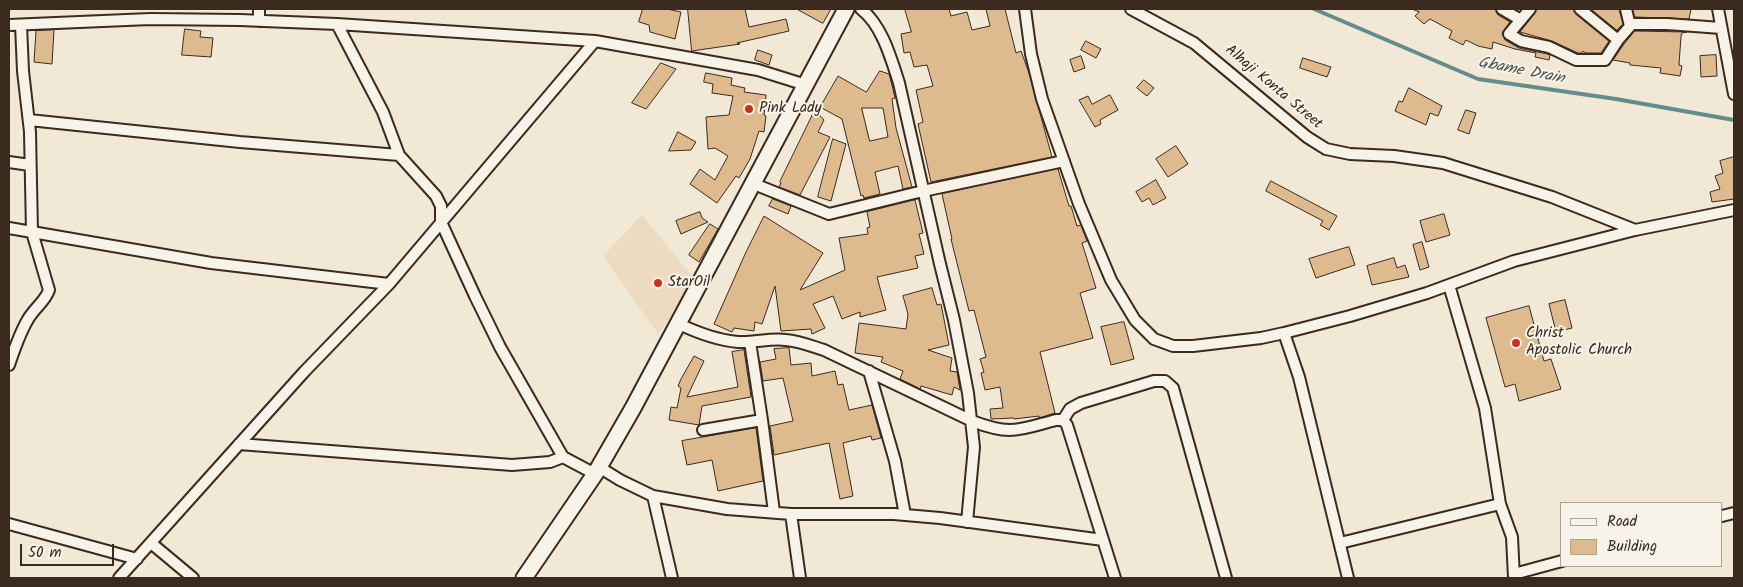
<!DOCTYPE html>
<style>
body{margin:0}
#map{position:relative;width:1743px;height:587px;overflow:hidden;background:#f2e8d6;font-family:Kalam,sans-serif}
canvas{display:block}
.frame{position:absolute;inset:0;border:10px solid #3b2a1e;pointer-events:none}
.legend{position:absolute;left:1560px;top:502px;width:162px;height:65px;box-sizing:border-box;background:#f7f3e8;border:1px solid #aca397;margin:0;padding:6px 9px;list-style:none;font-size:15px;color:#3b2a1e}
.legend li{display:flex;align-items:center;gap:10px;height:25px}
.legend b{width:25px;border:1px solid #aca397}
.scale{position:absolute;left:20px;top:544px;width:94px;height:22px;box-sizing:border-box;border:2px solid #3b2a1e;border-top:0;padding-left:6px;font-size:15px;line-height:18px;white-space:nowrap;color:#3b2a1e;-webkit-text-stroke:4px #f7f3e8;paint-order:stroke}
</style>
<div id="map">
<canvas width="1743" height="587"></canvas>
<div class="frame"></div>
<ul class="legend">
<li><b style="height:6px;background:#f7f3e8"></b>Road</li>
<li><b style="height:14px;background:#ddbb8f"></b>Building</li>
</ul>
<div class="scale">50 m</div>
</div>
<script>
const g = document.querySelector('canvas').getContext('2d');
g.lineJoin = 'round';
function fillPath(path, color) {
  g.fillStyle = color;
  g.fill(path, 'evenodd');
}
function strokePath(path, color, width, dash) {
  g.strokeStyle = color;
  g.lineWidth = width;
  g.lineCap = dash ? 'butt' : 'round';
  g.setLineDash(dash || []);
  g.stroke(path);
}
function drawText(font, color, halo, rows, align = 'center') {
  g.font = font + ' Kalam,sans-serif';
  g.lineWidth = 4;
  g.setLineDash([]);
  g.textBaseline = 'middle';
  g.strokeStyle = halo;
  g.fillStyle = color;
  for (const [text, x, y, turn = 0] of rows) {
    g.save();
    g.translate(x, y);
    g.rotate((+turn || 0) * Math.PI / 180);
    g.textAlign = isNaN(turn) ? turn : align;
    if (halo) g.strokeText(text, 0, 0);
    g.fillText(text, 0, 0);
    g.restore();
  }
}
fillPath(new Path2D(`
 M642 215 697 282 658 334 603 256Z`), '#ecdac1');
strokePath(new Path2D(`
 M1314 9 1478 79 1616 99 1734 120`), '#638c8c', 4);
const building = new Path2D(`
 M643 9H667L681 12 675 39 650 32 649 25 639 22Z
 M688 9H745L749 27 786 19 789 31 737 43 740 44 692 51Z
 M797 9H831L823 23Z
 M905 9H949L951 16 967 12 972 30 990 26 986 9H1005L1016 53 1021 51 1029 73 1052 157 931 182 918 124 923 122 916 90 933 86 927 65 914 67 910 52 904 53 901 34 911 32Z
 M1412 9H1495L1498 15 1510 22 1502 33 1505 40 1519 48 1547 54 1550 55 1549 60 1535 57 1536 53 1515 49 1493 42 1492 49 1478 46 1466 40 1463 45 1449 38 1452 31 1430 19 1424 24 1415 16 1419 12Z
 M1537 9H1573L1576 14 1609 41 1601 53H1586L1583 51 1582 53H1578L1552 41 1520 32 1535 13Z
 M1591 9H1619L1623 24 1617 30Z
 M1633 9H1691L1689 19 1635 17Z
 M185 29 201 31 200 37 213 38 211 57 182 55Z
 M54 30 52 64 34 62 36 31Z
 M1635 31 1687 32 1682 33 1681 36 1679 65 1682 66 1680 76 1660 73 1661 68 1630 65V63L1613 60 1624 44Z
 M1086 41 1101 49 1096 58 1081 50Z
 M758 50 772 55 769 65 755 60Z
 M1716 55 1717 76 1701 77 1700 56Z
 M1081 56 1085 68 1074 72 1070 60Z
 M1303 58 1331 67 1327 77 1300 68Z
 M661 63 676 69 646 109 632 103Z
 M880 71 889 74 892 85 895 98 892 99 896 128 912 187 903 189 898 166 875 172 880 194 864 198 863 195 861 196 842 119 820 107 838 76 866 92ZM862 108H883L888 137 870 141Z
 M706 73 732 78 731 85 745 88 744 92 766 95 764 115 766 116 764 132 759 131 750 159 739 178 736 176 717 203 690 184 700 169 715 180 728 156 715 148 708 149 706 117 729 115 733 96 712 93 713 84 704 82Z
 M1144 80 1154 88 1147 96 1137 88Z
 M1409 88 1442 106 1438 116 1430 113 1426 125 1395 111 1399 101 1402 102Z
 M1110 95 1118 110 1100 120 1101 124 1095 127 1079 100 1088 96 1092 104Z
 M815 110 824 120 818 132 830 137 800 195 779 187 781 183 780 182Z
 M1466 110 1476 113 1469 134 1458 130Z
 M678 132 696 142 691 150 669 151Z
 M833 139 846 144 831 201 818 197Z
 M1176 146 1188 164 1168 177 1156 159Z
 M1734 157V199L1712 202 1710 192 1720 189 1715 176 1723 173 1720 161Z
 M1058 169 1069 206H1071L1077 226 1081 225 1087 241 1082 243 1096 288 1080 293 1093 338 1040 352 1055 413 1039 418V416L1014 419V418L991 419 990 409 1003 408 1000 387 985 390 981 373 984 372 980 359 986 357 974 310 969 311 951 239H952L942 194Z
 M1156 180 1166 198 1153 205 1149 198 1142 202 1136 192Z
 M1271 181 1337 216 1329 230 1320 225 1323 221 1266 191Z
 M773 199 791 206 788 214 769 206Z
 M915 200 923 233 919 234 924 254 915 256 918 268 877 277 886 310 860 317V312L842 319 833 296 813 304 825 328 812 334 811 329 781 331 775 286 762 324 755 322 754 331 734 328 732 332 714 324 746 252 764 216 823 253 800 290 845 270 839 238 868 234 867 228 870 227 867 212Z
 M700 212 702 218 708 222 681 234 676 221Z
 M1444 214 1450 235 1426 242 1420 221Z
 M710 224 718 229 699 262 689 255Z
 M1422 242 1429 267 1420 270 1413 245Z
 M1349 247 1355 265 1316 278 1309 259Z
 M1394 258 1397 268 1405 265 1409 277 1372 285 1367 266Z
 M932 288 937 305 941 304 949 345 928 350 952 358 950 371 957 372 960 390 954 387 952 395 921 386 920 389 900 379 903 371 881 362 883 357 855 353 859 323 906 329 908 314 903 296Z
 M1565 300 1572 328 1556 332 1549 304Z
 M1529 306 1544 361 1551 359 1561 389 1519 401 1515 384 1505 387 1486 318Z
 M1124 322 1134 359 1111 365 1101 327Z
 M789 348 791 365 811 363 812 376 835 371 838 385 843 384 849 410 872 405 881 438 872 440 871 436 843 443 853 496 840 499 829 443 774 455 770 426 793 421 783 378 763 381 760 362 776 359 774 349Z
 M744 350 751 397 702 406 699 425 669 420 671 407 677 408 681 388 678 386 681 379 694 356 704 361 687 397 738 387 732 352Z
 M756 428 763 481 718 491 712 460 687 465 682 441Z`);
fillPath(building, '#ddbb8f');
strokePath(building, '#3b2a1e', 1);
const street = new Path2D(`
 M861 9C882 25 891 58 899 83L940 264 954 320 968 393 974 447 967 522
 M1025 9 1031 54 1042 99 1079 204 1111 280 1135 320 1154 339 1173 346H1193L1261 338 1284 333 1350 316 1427 293 1514 261 1635 230 1734 210
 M1131 9 1194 43 1307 137 1326 149 1350 154 1394 156 1443 163 1552 197 1635 230
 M1502 9 1521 20
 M1530 9 1509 34 1521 41 1549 47 1576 60H1605L1618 40
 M1580 9 1618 40 1632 24H1667L1721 28
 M1626 9 1630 26
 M1718 9 1734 94
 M259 21V9
 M337 24 383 112 399 155 436 196 441 206V222L475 296 500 347 563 457 595 474
 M9 25 150 19 240 20 337 24 595 41 758 70 806 85
 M29 120 240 142 399 155
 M9 162 30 165
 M754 184 829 214 923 191 1064 161
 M9 228 211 263 389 284
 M1449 285 1485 408 1500 504 1512 537 1514 578
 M679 324C698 333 716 340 738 342 754 343 770 338 786 340 799 341 811 346 824 350L972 421C1011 436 1018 430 1056 420H1063L1067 425 1115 578
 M1284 333 1299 377 1348 578
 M750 342 762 420 774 512
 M9 365C14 350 19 335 27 321 33 309 45 302 49 290L32 232 30 132 23 71 21 25
 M869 371 895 461 905 515
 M1063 420 1070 409 1081 403 1154 381H1165L1173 388 1226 578
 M703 430 762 420
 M239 444 512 465 550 462 563 457
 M599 467 620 480 653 496 727 509 791 514H894L940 518 1103 540
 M653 496 672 578
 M791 514 800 578
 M1722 516 1734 513
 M9 524 137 559
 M151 543 193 578
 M1340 543 1500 504
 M1514 574 1562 561
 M119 578 304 372 389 284 595 41`);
const secondary = new Path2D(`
 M524 578 595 474 633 408 846 9`);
strokePath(street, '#3b2a1e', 14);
strokePath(secondary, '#3b2a1e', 19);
strokePath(street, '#f7f3e8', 10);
strokePath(secondary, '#f7f3e8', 15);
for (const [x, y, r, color] of [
 [749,109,5,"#c8321e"],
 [658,283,5,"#c8321e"],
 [1516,343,5,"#c8321e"]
]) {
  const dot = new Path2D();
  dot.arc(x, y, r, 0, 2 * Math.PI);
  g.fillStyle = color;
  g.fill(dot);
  strokePath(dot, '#f7f3e8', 2);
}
drawText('15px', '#3b2a1e', '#f7f3e8', [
 ["Alhaji Konta Street",1273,88,40]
]);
drawText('15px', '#3b2a1e', '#f7f3e8', [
 ["Pink Lady",759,109],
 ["StarOil",668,283],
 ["Christ",1526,334],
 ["Apostolic Church",1526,351]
], 'left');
drawText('italic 16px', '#4c534c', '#f7f3e8', [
 ["Gbame Drain",1521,72,11]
]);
</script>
